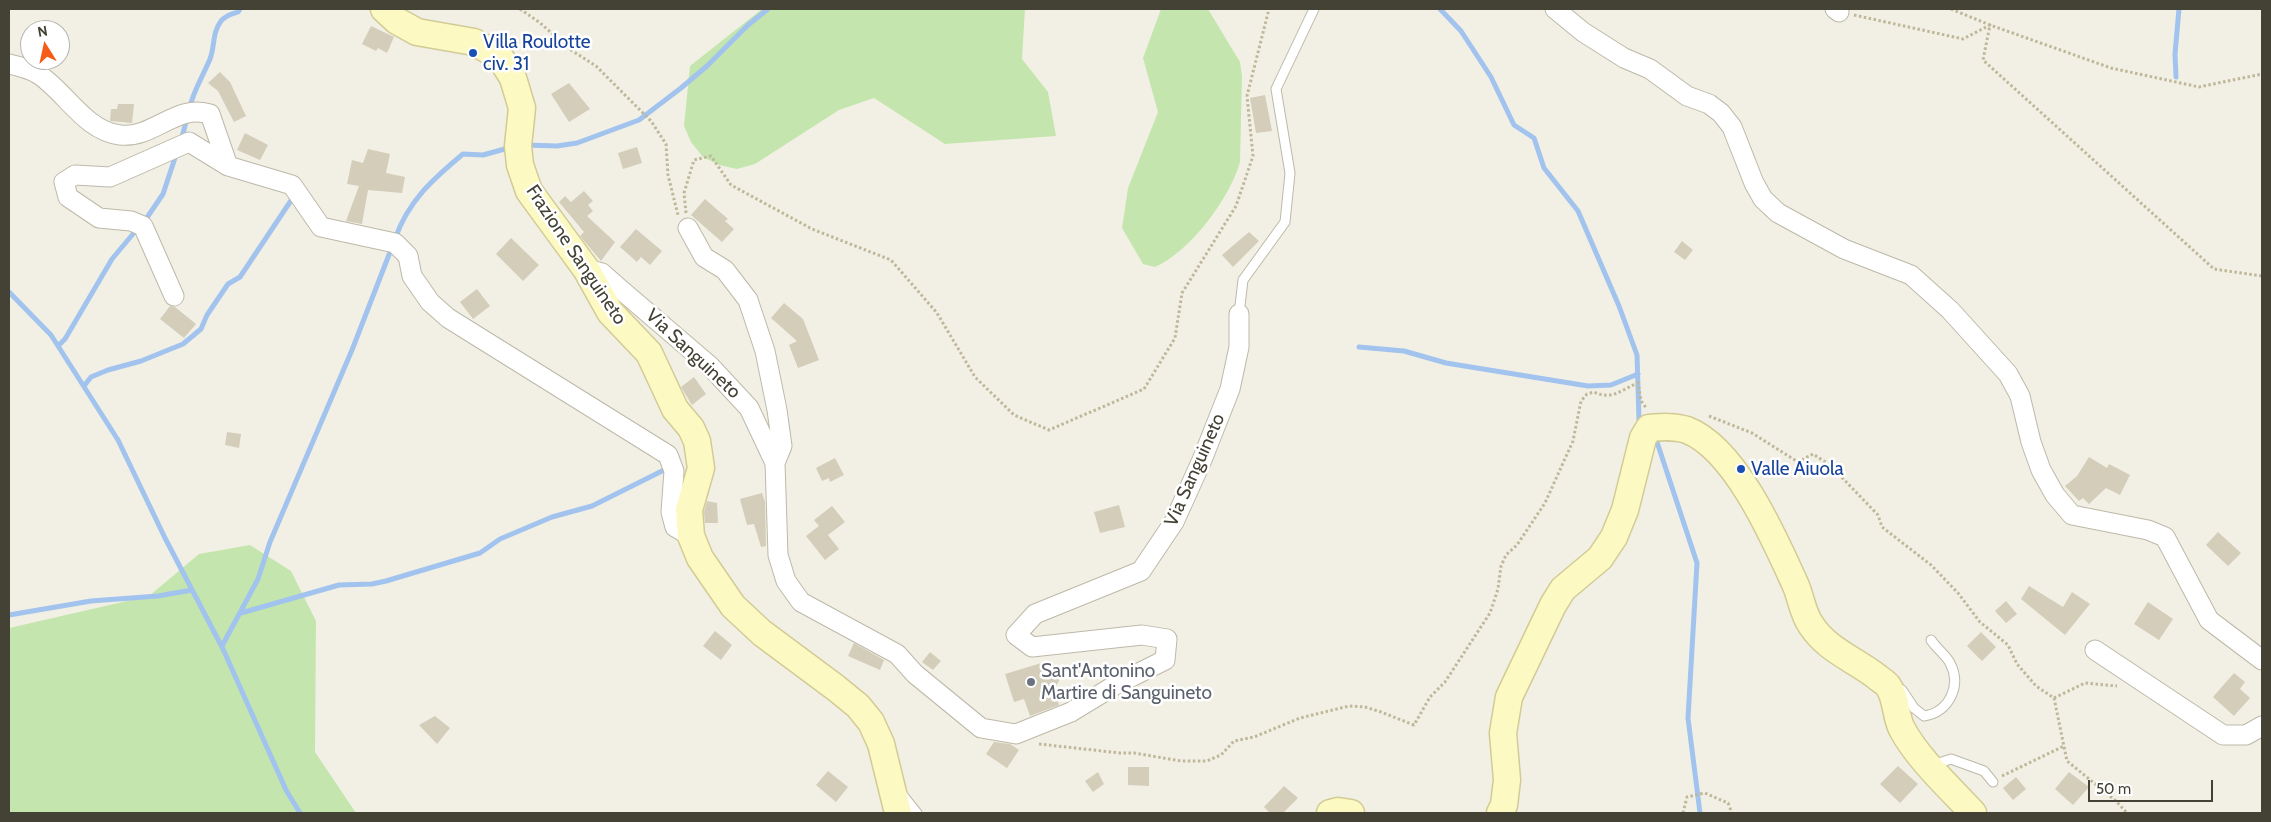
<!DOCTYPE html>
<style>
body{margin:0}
#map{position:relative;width:2271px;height:822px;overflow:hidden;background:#f2f0e5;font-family:Cabin,sans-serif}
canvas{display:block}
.frame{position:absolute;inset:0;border:10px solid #444135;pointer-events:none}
.north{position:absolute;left:20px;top:20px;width:50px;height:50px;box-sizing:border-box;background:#fff;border:1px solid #b4b3ae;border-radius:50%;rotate:350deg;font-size:14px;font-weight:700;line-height:20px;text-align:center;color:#444135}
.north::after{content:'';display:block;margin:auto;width:18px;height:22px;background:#f65c18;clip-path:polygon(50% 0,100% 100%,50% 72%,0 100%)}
.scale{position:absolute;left:2088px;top:780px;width:125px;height:22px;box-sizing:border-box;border:2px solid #444135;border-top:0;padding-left:6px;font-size:15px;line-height:18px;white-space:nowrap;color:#444135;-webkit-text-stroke:4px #fff;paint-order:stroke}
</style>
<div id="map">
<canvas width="2271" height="822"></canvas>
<div class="frame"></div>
<div class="north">N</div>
<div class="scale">50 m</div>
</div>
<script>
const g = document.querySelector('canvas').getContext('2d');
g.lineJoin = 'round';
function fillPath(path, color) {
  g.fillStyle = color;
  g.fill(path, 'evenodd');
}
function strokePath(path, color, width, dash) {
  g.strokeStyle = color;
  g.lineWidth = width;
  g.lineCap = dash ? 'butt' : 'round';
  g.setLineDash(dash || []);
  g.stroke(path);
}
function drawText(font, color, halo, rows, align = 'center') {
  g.font = font + ' Cabin,sans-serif';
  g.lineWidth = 5;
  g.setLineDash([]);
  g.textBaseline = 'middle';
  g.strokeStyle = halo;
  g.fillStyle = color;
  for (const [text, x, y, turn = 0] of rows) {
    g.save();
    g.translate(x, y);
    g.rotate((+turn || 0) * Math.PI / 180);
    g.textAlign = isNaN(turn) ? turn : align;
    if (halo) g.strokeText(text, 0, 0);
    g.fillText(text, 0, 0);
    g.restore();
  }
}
fillPath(new Path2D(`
 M762 9H1025L1022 59 1048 92 1056 136 945 144 874 98 839 110 755 164 737 169 719 165 703 157 691 142 684 126 690 66Z
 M1161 9H1208L1240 62 1242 76 1240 162C1230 198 1190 252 1155 267L1143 264 1122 228 1128 188 1158 112 1143 58Z
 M250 545 291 571 316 621 315 752 356 813H9V628L149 596 199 554Z`), '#c4e6ae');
strokePath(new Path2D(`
 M1440 9 1461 31 1491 77 1514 125 1534 138 1544 168 1578 211 1619 306 1637 355 1639 420
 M2176 77 2175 54 2179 9
 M189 110C193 91 203 76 210 59 215 46 212 33 221 21 226 15 232 14 238 12L240 9
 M181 141 187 118
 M525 145 557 146 577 143 639 120 681 88 707 66 748 25 768 9
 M144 222 163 194 177 152
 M395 239C408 201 433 179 463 154L483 155 512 147
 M9 292 51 335 118 440 165 538 223 649 286 790 300 813
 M58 346 65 339 112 259 138 228
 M1359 347 1404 351 1446 363 1588 386 1611 385 1638 374
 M84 386 91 377 108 370 141 361 183 344 201 329 207 315 228 284 240 277 294 196
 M1656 439 1697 563 1688 718 1700 813
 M241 613 339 585 372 584 386 581 480 553 500 539 552 517 592 506 668 468
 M9 615 91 601 158 596 192 590
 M222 646 258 579 270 542 352 350 392 247`), '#a1c3ee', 5);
fillPath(new Path2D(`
 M371 26 394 37 387 53 378 48 376 51 362 44Z
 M220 72 230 82 246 116 234 122 218 91 208 83Z
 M569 83 590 109 569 122 551 94Z
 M1265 95 1272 131 1256 133 1250 98Z
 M118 104H134L132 123 110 121 111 109H117Z
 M245 133 268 145 260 160 237 150Z
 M637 147 642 163 623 169 618 153Z
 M368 149 390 154 386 173 405 177 402 193 368 190 362 224 346 221 359 186 347 184 352 160 363 163Z
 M584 191 593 201 588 205 593 211 587 216 615 242 601 261 580 236 584 232 559 202 565 196 571 202Z
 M705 199 728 219 725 221 734 229 722 242 691 215Z
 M636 229 662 251 650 265 641 257 637 262 620 247Z
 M1249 232 1259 241 1233 267 1222 255Z
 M511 238 539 265 523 281 496 254Z
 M1682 241 1693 250 1685 260 1674 252Z
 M477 289 490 306 473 319 460 302Z
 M784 303 803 319 819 360 798 368 789 345 797 341 771 318Z
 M170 306 175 307 196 324 184 338 160 319Z
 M694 377 706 394 692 405 681 387Z
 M227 432 241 434 239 448 225 445Z
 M2089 457 2107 468 2109 464 2130 475 2120 495 2106 488 2089 504 2083 498 2079 501 2065 486 2077 476Z
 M835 458 844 475 830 482 829 478 822 481 816 468Z
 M762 493 765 502 766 546 761 547 754 524 747 525 740 499Z
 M707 501 717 503 718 523H705L704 512Z
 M1119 505 1125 527 1100 533 1094 512Z
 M832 506 845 522 828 535 839 549 825 560 806 536 819 526 814 520Z
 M2218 532 2241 553 2228 566 2206 545Z
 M2029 586 2063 607 2072 592 2090 604 2065 635 2021 599Z
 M2006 601 2017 614 2006 623 1995 611Z
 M2148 602 2173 619 2159 640 2134 624Z
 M715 631 732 645 721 660 703 646Z
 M1981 632 1996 647 1982 661 1967 646Z
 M854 643 884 660 880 670 848 656Z
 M930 652 941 661 933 670 922 662Z
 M1048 661 1050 671 1058 675 1059 681 1054 689 1059 705 1030 716 1024 699 1014 702 1005 674Z
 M2234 673 2245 682 2240 689 2250 698 2234 716 2213 697Z
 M435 716 450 728 437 744 419 725Z
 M994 742 1010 744 1019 750 1007 768 986 754Z
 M1898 766 1918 784 1900 803 1880 784Z
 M1128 767H1149V786L1128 785Z
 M828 771 848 787 836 802 816 785Z
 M1098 772 1104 784 1093 792 1085 781Z
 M2069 772 2089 787 2073 805 2055 789Z
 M2016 777 2026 789 2013 800 2003 788Z
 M1284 786 1298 798 1283 813H1270L1264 807Z`), '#d3cdba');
const lane = new Path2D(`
 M1239 314 1243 280 1285 222 1290 173 1276 89 1314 9
 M1902 690 1914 708 1924 716C1949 712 1962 686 1950 663 1946 655 1936 648 1931 640
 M1933 765 1951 759 1984 771 1993 782
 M901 793 917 813`);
const street = new Path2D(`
 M1555 9 1583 32 1624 58 1650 69 1687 96 1709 104 1721 113 1732 127 1754 183 1763 199 1778 213 1844 249 1911 275 1950 310 2008 374 2020 396 2031 442 2041 470 2055 495 2072 515 2148 530 2165 537 2209 620 2262 660
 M1835 9 1839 12
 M9 64C18 66 30 69 38 74 65 91 85 131 120 135 153 139 177 103 210 114L228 166 292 185 321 227 395 243 408 256 412 276 430 302 448 318 668 455 674 471 671 512 675 527 691 536
 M688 228 704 257 725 270 748 300 765 351 777 410 782 446 775 463
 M586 269 602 273 619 288 710 366 749 408 775 463 778 555 786 581 801 602 897 654 915 674 981 728 1016 734 1071 712 1117 684 1165 660 1167 639 1142 635 1032 647 1016 635 1035 614 1141 571 1174 522 1202 460 1230 389 1239 347V314
 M174 296 143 226 131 221 99 218 68 197 64 182 75 175 110 177 189 142 228 166
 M2095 650 2223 735H2246L2262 726`);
const secondary = new Path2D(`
 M384 9 397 21 417 32 474 42 500 57 513 78 522 108 518 146 520 165 529 191 586 269 610 312 649 353 675 409 691 428 697 441 701 468 689 510 691 536 700 558 733 606 762 633 836 688 858 706 871 722 881 744 898 813
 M1330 813 1338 811 1351 813
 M1500 813 1504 805 1507 780 1503 733 1509 697 1553 605 1563 589 1600 558 1614 537 1625 510 1643 438 1649 428C1662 427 1675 426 1687 430 1736 449 1775 540 1796 586 1801 598 1803 614 1811 625 1827 650 1854 659 1876 676 1879 679 1885 682 1888 686 1897 698 1895 716 1902 729 1918 759 1950 788 1973 813`);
strokePath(lane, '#bdb9a8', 11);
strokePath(street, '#bdb9a8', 21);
strokePath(secondary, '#d2cb95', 29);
strokePath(new Path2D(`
 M520 9 539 22 571 50 596 66 651 121 666 144 668 175 678 215
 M1951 9 1990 25 1983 60 2214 269 2262 276
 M1854 15 1963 39 1990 25 2111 68 2199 87 2262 74
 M686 213 684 193 694 160 711 156 731 185 812 229 891 260 937 313 975 377 1014 415 1049 430 1144 389 1175 338 1182 293 1236 206 1253 156 1247 96 1269 9
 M1709 416 1752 433 1798 462 1813 454 1830 465 1878 515 1882 527 1931 565 1958 593 1980 622 2008 645 2017 664 2036 686 2054 698 2067 761 2116 801 2127 813
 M2054 698 2085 683 2117 686
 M1039 744 1120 753H1134L1181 761H1207L1221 755 1234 741 1254 737 1300 718 1349 706 1365 707 1381 712 1414 725 1430 697 1445 682 1490 613 1498 589 1501 566 1506 555 1517 545 1545 503 1573 441 1581 401 1587 394 1594 392C1612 401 1622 389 1638 383L1641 401 1647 409
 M2002 776 2064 746
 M1683 813 1687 797 1705 793 1728 803 1732 813`), '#bfb799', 3, [2.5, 2.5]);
strokePath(lane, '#fff', 9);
strokePath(street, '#fff', 19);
strokePath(secondary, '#fdf9c3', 26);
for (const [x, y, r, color] of [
 [473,53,5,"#1a4fb4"],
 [1741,469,5,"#1a4fb4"],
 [1031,682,5,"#6b7280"]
]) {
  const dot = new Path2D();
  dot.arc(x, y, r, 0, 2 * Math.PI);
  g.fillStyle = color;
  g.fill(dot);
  strokePath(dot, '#fff', 2);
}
drawText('19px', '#164399', '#fff', [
 ["Villa Roulotte",483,42],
 ["civ. 31",483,64],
 ["Valle Aiuola",1751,469]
], 'left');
drawText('19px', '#444135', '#fff', [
 ["Frazione Sanguineto",576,255,56],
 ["Via Sanguineto",693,354,43],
 ["Via Sanguineto",1195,470,-66]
]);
drawText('19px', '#5b616d', '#fff', [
 ["Sant'Antonino",1041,671],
 ["Martire di Sanguineto",1041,693]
], 'left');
</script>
